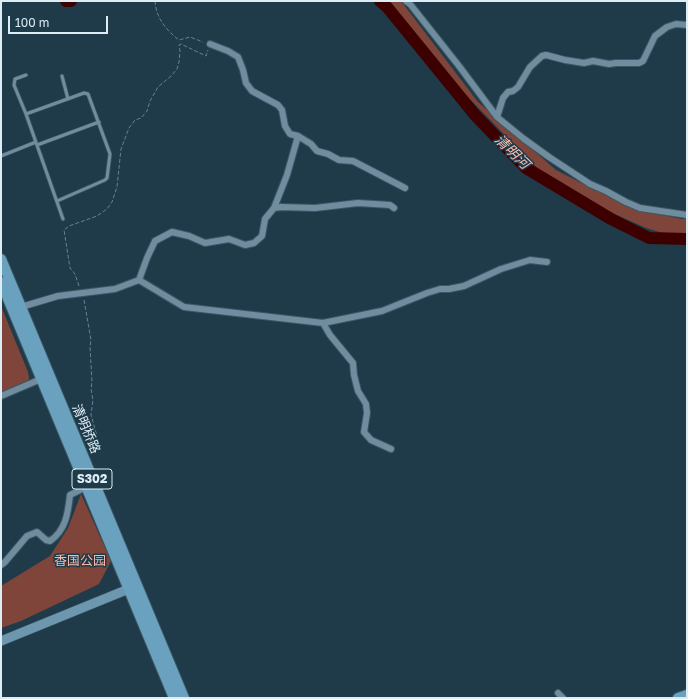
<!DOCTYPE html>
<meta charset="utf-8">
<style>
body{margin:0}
#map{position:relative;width:688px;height:699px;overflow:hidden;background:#1f3b4a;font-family:"Golos Text",sans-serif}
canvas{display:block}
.frame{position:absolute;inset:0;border:2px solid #ddedf6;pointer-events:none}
.scale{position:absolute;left:8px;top:16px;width:100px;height:18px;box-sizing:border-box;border:2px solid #ddedf6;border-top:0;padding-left:5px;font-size:12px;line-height:14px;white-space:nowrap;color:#ddedf6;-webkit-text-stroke:3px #1f3b4a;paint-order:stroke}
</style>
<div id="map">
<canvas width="688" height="699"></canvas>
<div class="frame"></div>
<div class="scale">100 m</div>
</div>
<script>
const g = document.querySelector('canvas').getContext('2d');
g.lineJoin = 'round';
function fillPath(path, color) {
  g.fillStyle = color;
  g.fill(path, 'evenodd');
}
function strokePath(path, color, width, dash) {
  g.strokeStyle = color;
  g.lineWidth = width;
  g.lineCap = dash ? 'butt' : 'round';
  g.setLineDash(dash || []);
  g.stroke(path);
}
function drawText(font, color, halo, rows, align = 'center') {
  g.font = font + ' "Golos Text","Noto Sans SC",sans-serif';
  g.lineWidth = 3;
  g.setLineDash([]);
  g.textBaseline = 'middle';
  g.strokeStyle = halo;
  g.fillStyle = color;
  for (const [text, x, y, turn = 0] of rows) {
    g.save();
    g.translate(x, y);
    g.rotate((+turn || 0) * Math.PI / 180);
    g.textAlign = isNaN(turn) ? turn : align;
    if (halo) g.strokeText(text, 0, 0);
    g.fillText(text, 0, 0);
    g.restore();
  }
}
fillPath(new Path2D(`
 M384 1H401L478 102 556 170 633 209 682 219 687 218V234H666L646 228 588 202 537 168 459 88Z
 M1 306 28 372 29 377 28 382 1 394Z
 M81 494 111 561 99 584 21 621 1 628V586L50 556 68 528Z`), '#7f453a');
strokePath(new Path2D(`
 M66 1H71
 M380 1 387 7 475 115 526 168 611 219 649 238 687 239`), '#3d0000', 12);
const lane = new Path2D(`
 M26 75 15 79 14 85 26 114 63 219
 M62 76 68 99
 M26 114 84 93 88 94 110 154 107 178 105 180 57 201
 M37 145 99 122
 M1 156 36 142`);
const street = new Path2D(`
 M406 1 410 4 459 66 497 117 524 139 549 157 590 184 606 191 626 202 640 208 687 215
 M210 44 228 51 238 57 243 70 246 83 252 91 278 105 282 110 285 126 290 134 298 136 311 144 317 151 328 154 339 160 353 161 405 188
 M497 117 503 98 508 92 513 91 518 87 530 67 542 56 546 55 565 60 584 63 593 61 609 64 616 63H639L643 61 655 36 667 27 676 24 687 25
 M274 208 287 175 298 136
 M139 280 147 258 155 241 172 232 189 236 205 243 229 239 245 245 254 243 262 236 265 219 274 208 281 207 315 208 358 203 390 205 394 208
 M21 307 58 296 115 289 139 280 184 307 323 323 382 311 427 293 440 289H449L464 286 501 269 530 260 547 262
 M323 323 330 335 353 363 354 375 358 391 366 404 367 413 364 432 371 440 391 449
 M1 396 41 379
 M1 565 5 562 27 536 37 532 46 540 50 541C66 530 68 513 70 495L86 487
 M558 693 563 698`);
const secondary = new Path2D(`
 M1 641 136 586`);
const primary = new Path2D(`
 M1 259 184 698
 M1 282 174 698
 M678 698 687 695`);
strokePath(lane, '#3d5763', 4.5);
strokePath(street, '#3d5763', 8);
strokePath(secondary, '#3d5763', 10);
strokePath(primary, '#3d5763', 12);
strokePath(new Path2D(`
 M155 1C156 18 166 30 179 40L190 37 203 42
 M79 286 75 274 70 268 64 230 69 226 97 216 107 209 112 202 117 187 121 149 129 128 135 120 141 118 147 111 150 101 158 87 171 76 177 69 179 62 180 51 179 45 181 44 206 56 208 50
 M84 300 91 340 90 347 92 382 91 389 93 400 91 415 97 436 95 441 90 450`), '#6a818e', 1, [4, 2]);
strokePath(lane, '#6f8d9e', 3);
strokePath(street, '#6f8d9e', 6);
strokePath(secondary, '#6c97ae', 9);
strokePath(primary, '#6aa1be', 10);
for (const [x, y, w] of [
 [92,479,40]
]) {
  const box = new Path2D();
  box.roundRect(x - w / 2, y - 10, w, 20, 3);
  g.fillStyle = '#1f3b4a';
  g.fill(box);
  strokePath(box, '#ddedf6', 1);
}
drawText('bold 12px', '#ddedf6', null, [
 ["S302",92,479]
]);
drawText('13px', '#ddedf6', '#1f3b4a', [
 ["清明桥路",86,429,67]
]);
drawText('13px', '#f6b9ac', '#1f3b4a', [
 ["香国公园",80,561]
]);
drawText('italic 14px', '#fcbeb1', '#1f3b4a', [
 ["清明河",512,152,44]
]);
</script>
